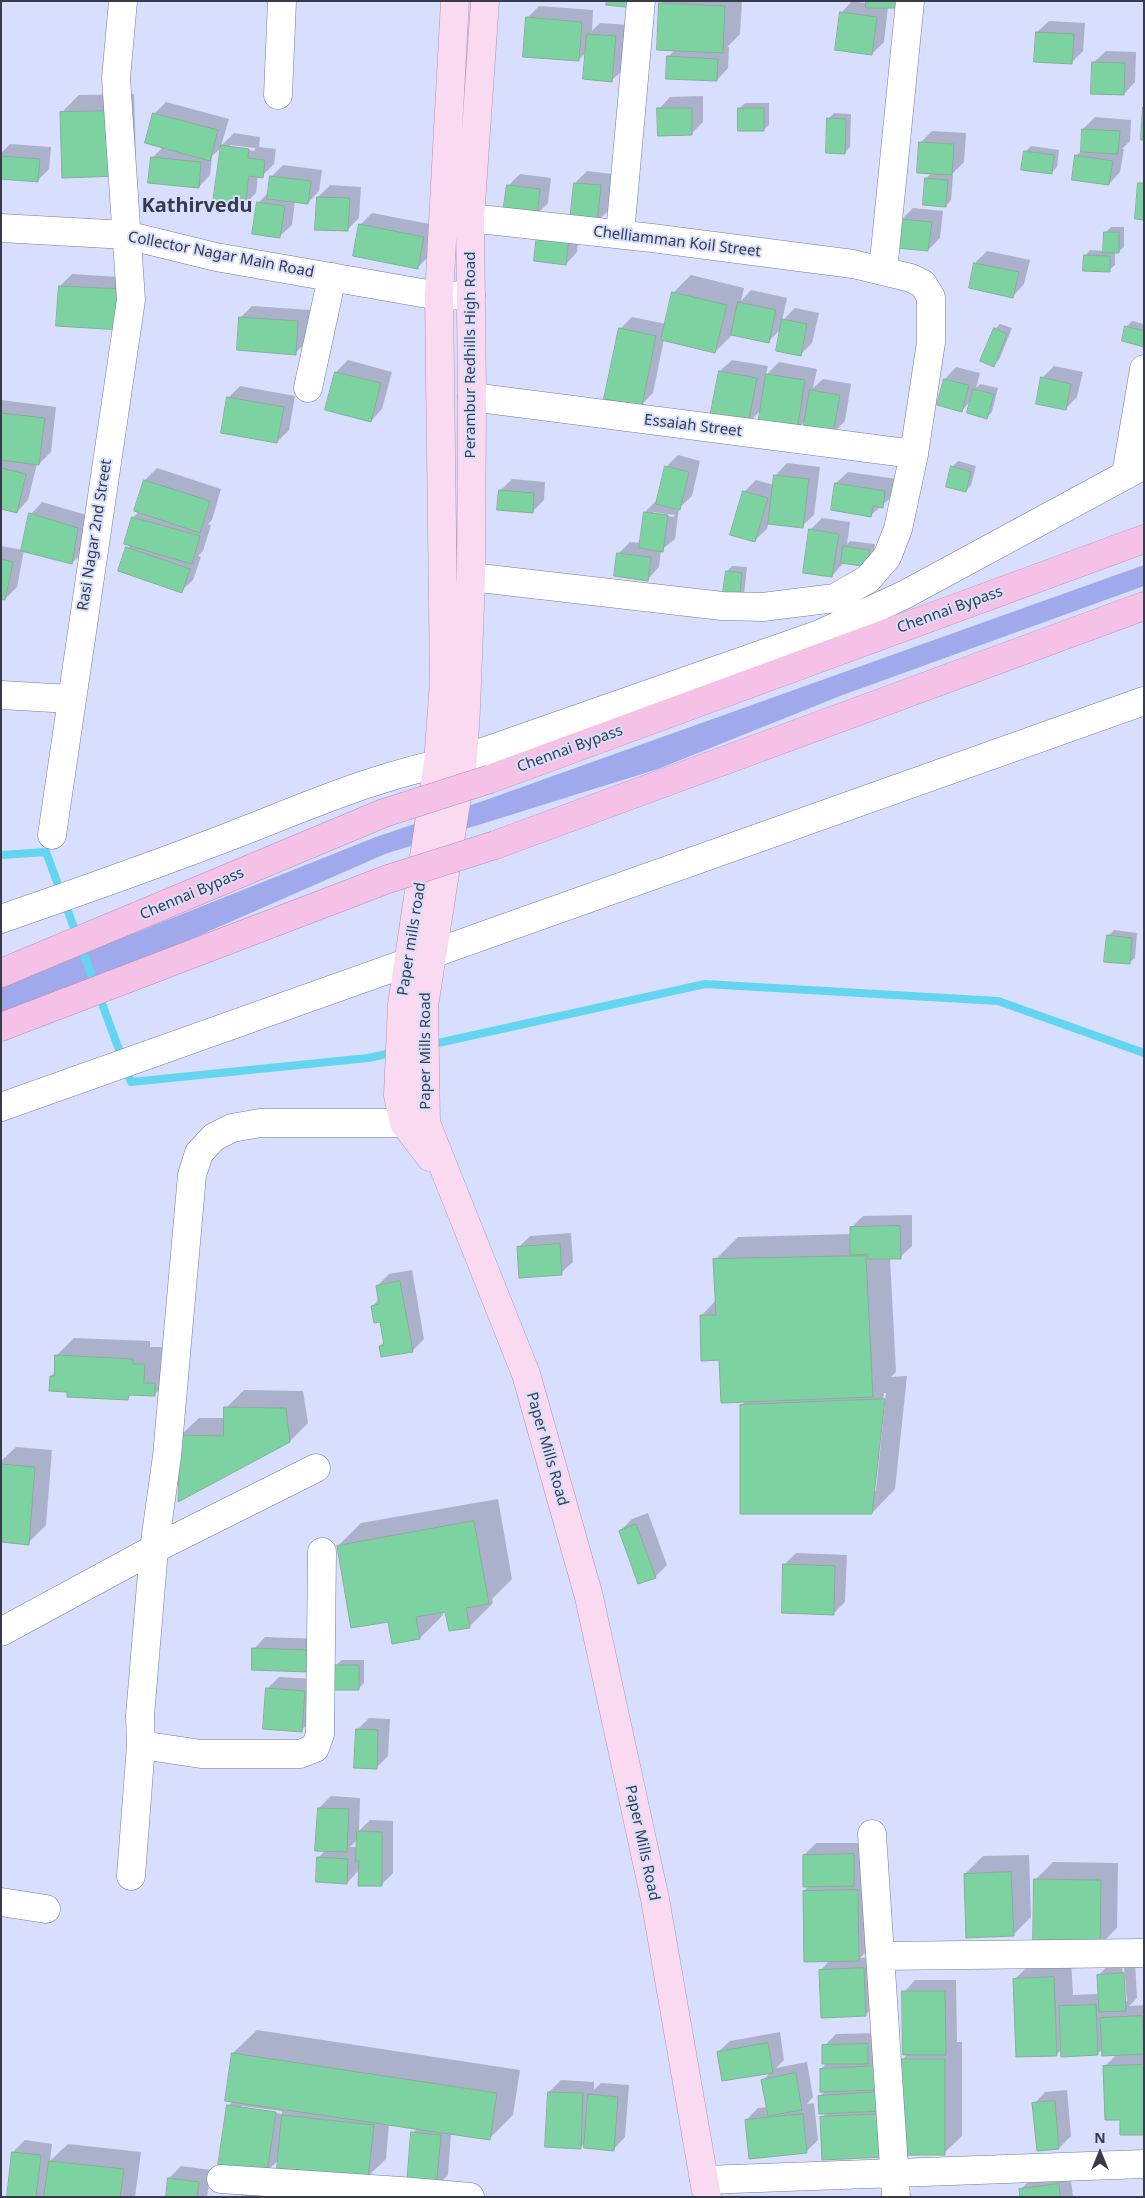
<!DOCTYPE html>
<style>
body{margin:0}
#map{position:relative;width:1145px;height:2198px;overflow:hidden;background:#d7defe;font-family:"Noto Sans",sans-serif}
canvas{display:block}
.frame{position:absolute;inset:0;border:2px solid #383b4b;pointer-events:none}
.north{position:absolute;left:1075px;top:2128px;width:50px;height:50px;-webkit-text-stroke:4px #d7defe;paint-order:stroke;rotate:0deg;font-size:14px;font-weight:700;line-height:20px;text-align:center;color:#383b4b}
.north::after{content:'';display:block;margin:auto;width:18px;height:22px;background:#383b4b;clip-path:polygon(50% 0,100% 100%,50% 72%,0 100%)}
</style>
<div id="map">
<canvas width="1145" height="2198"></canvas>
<div class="frame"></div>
<div class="north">N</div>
</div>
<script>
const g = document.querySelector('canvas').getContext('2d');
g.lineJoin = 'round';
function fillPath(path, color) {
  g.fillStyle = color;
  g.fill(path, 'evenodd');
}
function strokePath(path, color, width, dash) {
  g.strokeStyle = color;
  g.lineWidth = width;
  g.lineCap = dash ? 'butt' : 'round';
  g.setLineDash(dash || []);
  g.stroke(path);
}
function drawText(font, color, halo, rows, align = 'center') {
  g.font = font + ' "Noto Sans",sans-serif';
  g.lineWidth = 4;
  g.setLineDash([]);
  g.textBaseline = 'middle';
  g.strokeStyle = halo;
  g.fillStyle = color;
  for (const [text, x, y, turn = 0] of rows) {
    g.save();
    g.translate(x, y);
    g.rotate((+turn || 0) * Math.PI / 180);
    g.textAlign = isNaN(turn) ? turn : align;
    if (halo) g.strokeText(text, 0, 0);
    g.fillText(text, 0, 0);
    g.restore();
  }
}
fillPath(new Path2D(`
 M1144 565V586L840 696 658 769 385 854 107 976 1 1015V986L376 837 483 801Z`), '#9fa9ec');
fillPath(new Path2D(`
 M663 1H742L740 34 727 47H729L728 68 717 80 668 57 675 50 661 4Z
 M852 1 888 7 884 42 872 54 841 13Z
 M539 6 593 10 592 31 600 23 628 25 624 69 612 80 587 52 578 60 527 18Z
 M1049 21 1085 23 1083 51 1071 63 1037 32Z
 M1106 51 1136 52 1135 82 1124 94 1094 62Z
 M134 94 136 157 118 175 61 113 79 95Z
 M703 96V122L691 134 659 109 670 97Z
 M166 102 229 119 221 146 234 133 260 137 259 147 276 149 274 164 262 176H258L256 193 244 205 222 147 212 156 210 175 199 187 152 158 163 147 154 114ZM230 145 255 148V151L230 147Z
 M745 103H769V125L763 130 739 109Z
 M834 113 851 114 850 147 844 153 828 119Z
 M1095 117 1131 120 1130 141 1122 149H1124L1120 172 1109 184 1076 156 1082 150 1083 129Z
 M932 131 966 133 964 162 951 175H953L951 200 946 206 926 179 932 172 920 143Z
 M10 144 51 147 49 169 37 181 1 178V153Z
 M1031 146 1059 150 1057 167 1051 173 1025 152Z
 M283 165 322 170 319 191 308 203 295 201 292 225 280 236 258 203 269 192 271 177Z
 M587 171 612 174 608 211 597 222 575 183Z
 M520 174 551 178 548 203 536 215 508 186Z
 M330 185 361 187 359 218 347 230 318 197Z
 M913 208 943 211 940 238 928 250 902 219Z
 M372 213 435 225 429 256 417 268 360 225Z
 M580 227 577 252 566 264 536 260Z
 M1111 227H1124V247L1118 252H1115V265L1109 270 1085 256 1090 250 1104 251 1105 233Z
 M987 251 1030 260 1024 284 1013 296 970 287 975 263Z
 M72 274 134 278 132 317 60 286Z
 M691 275 744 288 741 301 751 290 787 298 782 321 795 308 819 313 812 343 800 355 782 328 768 342 733 334 715 352 664 339 653 393 641 405 620 329 632 317 666 324 673 293Z
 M252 306 310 310 307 342 295 353 241 317Z
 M1132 321 1144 324V345L1126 327Z
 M1000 324 1012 328 999 360 993 365 995 329Z
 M348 360 392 372 382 409 371 421 336 372Z
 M732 360 768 366 766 375 779 362 817 369 813 388 823 379 851 384 845 421 833 433 806 420 797 429 762 409 748 423 720 371Z
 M1054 366 1083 372 1077 397 1065 409 1042 378Z
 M956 367 980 373 976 388 980 384 998 388 992 412 987 417 972 400 962 410 945 379Z
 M240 386 295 396 289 430 277 442 228 398Z
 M1 400 56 407 51 452 39 464H37L28 500 17 512 1 508Z
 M678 455 700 461 692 496 679 508 675 539 661 550 659 567 648 579 618 554 630 542 641 543 645 512 657 500 666 467ZM653 512 675 515 674 517 653 514Z
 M958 461 976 466 971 485 966 491 952 467Z
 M787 463 820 467 814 515 802 526 769 522 767 529 755 540 744 492 756 480 774 485 776 475Z
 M157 468 221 489 212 520 208 524 211 525 203 551 198 556 201 557 193 580 181 591 120 570 130 545 133 517 139 512 135 511 145 480Z
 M848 472 897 479 894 495 871 515 836 483Z
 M512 479 545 482 544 500 532 512 500 491Z
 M42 502 90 516 84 551 72 563 24 550 17 587 5 599 1 598V546L23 550 31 514Z
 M822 518 850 522 847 544 850 541 875 544 873 560 844 562 832 576 810 530Z
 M732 566 747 567 744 595 739 600 727 571Z
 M1114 930 1137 933 1135 958 1129 963 1108 936Z
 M912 1215V1246L900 1257 890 1258 896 1372 891 1377 907 1376 895 1489 872 1513 741 1406 746 1401 720 1359 701 1316 716 1300 715 1260 738 1237 851 1234V1228L863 1216ZM884 1393H886L876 1491H873Z
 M571 1233 573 1262 561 1273 518 1248 530 1236Z
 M412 1270 424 1339 412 1351 380 1346 385 1341 381 1320 373 1306 379 1299 377 1286 389 1274Z
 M74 1338 150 1341V1347H162L161 1365 172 1377 154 1395 132 1394 128 1398 69 1391 51 1376 55 1372 56 1356Z
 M244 1390 303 1391 308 1423 290 1441 181 1435 199 1418H225L226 1408Z
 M16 1447 52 1450 46 1525 28 1543 1 1541V1461Z
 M498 1499 512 1579 492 1599 493 1603 469 1627 446 1610 442 1611 443 1615 420 1638 389 1620 338 1546 361 1523Z
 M648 1513 667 1565 655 1577 620 1531 632 1519Z
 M796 1553 847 1555 845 1602 833 1614 784 1565Z
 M265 1637 320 1639 319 1659 254 1649Z
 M342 1660H364V1683L358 1689 336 1665Z
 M279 1677 316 1679 313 1718 302 1730 267 1689Z
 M369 1718 390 1719 388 1756 376 1768 357 1730Z
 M331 1796 360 1798 359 1831 370 1820 393 1821V1873L381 1885 360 1869 347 1883 318 1858 326 1850 319 1808ZM358 1839V1847H350Z
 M816 1843H865L876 1942 860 1958 875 1957 877 2003 865 2015 820 1971 830 1960 804 1891 809 1886 804 1855Z
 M1029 1855 1031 1917 1013 1935 965 1874 983 1856Z
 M1053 1862 1118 1863 1117 1928 1100 1945 1035 1880Z
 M1071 1960 1073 1995 1100 1994 1099 1975 1110 1963 1135 1962 1137 1998 1129 2006 1144 2005V2052L1142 2054H1144V2133L1121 2119 1104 2067 1117 2054 1103 2049 1097 2054 1062 2049 1056 2055 1014 1980 1032 1962ZM1122 1967H1124L1127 2001H1124Z
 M915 1980H956L957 2042H962V2136L944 2153 902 2060 908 2054 904 1992Z
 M257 2030 520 2070 513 2115 489 2139 451 2133 448 2175 436 2187 413 2133 417 2128 389 2124 386 2159 368 2176 279 2160 269 2169 307 2197H241L242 2186 228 2106 233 2101V2053ZM241 2106 282 2111V2114L241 2108Z
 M780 2032 784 2060 776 2068 807 2062 813 2097 807 2104 814 2103 818 2140 806 2152 746 2120 758 2108 768 2107 763 2080 771 2072 718 2052 730 2041Z
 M879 2033 896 2144 821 2118 826 2113 819 2097 825 2091 821 2069 827 2063 824 2046 836 2034Z
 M561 2080 594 2082V2090L601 2083 629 2085 625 2137 614 2149 586 2142 580 2148 549 2092Z
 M1067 2090 1071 2136 1059 2148 1034 2104 1045 2092Z
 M25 2140 52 2144 50 2161 68 2144 141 2152 135 2197H8L13 2152Z
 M181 2166 211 2170 207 2197H167L169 2178Z
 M1070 2173 1073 2197H1022L1021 2189 1033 2177Z`), '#0003');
strokePath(new Path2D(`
 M1 855 46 852 131 1082 368 1058 396 1052
 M429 1045 705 984 998 1001 1144 1053`), '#64d5f1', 8);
const building = new Path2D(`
 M607 1H636L635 8 606 5Z
 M866 1H899V8H866Z
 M659 3 725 6 723 53 657 50Z
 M840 12 877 17 872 55 835 50Z
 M526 17 582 22 579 61 523 57Z
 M1036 32 1074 34 1072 64 1034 62Z
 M587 34 616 36 612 82 583 79Z
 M667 56 718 59 717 81 666 79Z
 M1092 62 1125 63 1124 95 1091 94Z
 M1143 107H1144V140H1141Z
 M657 108H692V135L658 136Z
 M738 108H764V131H738Z
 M117 111 118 176 62 178 60 112Z
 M153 113 218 130 210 161 145 143Z
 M827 118 846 119 845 154 826 153Z
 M1082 129 1120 131 1118 154 1081 152Z
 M919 142 954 144 952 175 917 173Z
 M221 145 249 149 248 158 265 160 263 178 249 176 245 206 213 202Z
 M1024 151 1054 155 1052 174 1021 170Z
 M1075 155 1113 161 1109 185 1072 180Z
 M1 156 40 159 38 182 1 179Z
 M151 157 201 162 199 188 148 183Z
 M270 176 311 181 308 204 267 199Z
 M925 178 948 180 946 207 923 205Z
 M574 183 601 185 597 224 570 221Z
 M1138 183H1144V220L1135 219Z
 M507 185 540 189 537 216 503 212Z
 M317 197 350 198 348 231 315 230Z
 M257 202 285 206 280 238 252 234Z
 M900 219 932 222 928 251 897 248Z
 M359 224 424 237 418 269 353 256Z
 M1104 232H1119V253H1103Z
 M537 234 569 238 566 265 534 261Z
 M1084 255 1110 256V272L1083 271Z
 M974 263 1019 272 1013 298 969 288Z
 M59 286 123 289 121 330 56 326Z
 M672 292 727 305 715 353 661 340Z
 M738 302 776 310 769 343 731 335Z
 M239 317 298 321 296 355 237 350Z
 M782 319 807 324 801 356 776 351Z
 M1125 326 1144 331V347L1122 341Z
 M619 328 656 336 642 406 604 399Z
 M994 328 1007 334 994 367 980 361Z
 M719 371 757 378 748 424 710 417Z
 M335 372 381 383 371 422 325 410Z
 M766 374 805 380 797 431 758 424Z
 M1041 377 1071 384 1066 410 1036 404Z
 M944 379 969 385 962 412 937 405Z
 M973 389 994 394 987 419 967 413Z
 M810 390 840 395 833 434 803 429Z
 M227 397 284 407 277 443 221 433Z
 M1 413 45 418 39 465 1 460Z
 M665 466 689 472 680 510 656 504Z
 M951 466 971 472 966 492 946 487Z
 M1 468 26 474 17 513 1 509Z
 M774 475 809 479 803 528 768 524Z
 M144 480 210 501 200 533 134 511Z
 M835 483 885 491 883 508 873 506 871 517 831 510Z
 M499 490 534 493 533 513 497 510Z
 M743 491 768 498 755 542 730 535Z
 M644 512 668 515 663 552 639 548Z
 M29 513 78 528 72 564 21 551Z
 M132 517 200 536 192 564 124 544Z
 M809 529 839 534 832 577 803 573Z
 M843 546 870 550 868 567 841 563Z
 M126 547 190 569 182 593 118 571Z
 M617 553 651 557 648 581 614 576Z
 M1 559 13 562 5 600 1 599Z
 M726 571 742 573 739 602 722 600Z
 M1107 935 1132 938 1130 964 1104 962Z
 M900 1226 901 1259H868V1254L850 1255V1227Z
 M560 1244 562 1275 519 1278 517 1247Z
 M866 1256 873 1397 721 1403 719 1360 701 1361 700 1315H716L713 1259Z
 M400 1281 413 1352 381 1357 379 1346 384 1345 380 1322 374 1323 371 1306 379 1304 376 1286Z
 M55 1355 133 1359V1364H145L144 1383H155V1396L129 1395 128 1400 67 1397V1392L49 1391 50 1376H54Z
 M885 1399 872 1514H740V1405Z
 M224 1407 286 1408 290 1442 178 1502 180 1435 223 1436Z
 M1 1464 35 1467 29 1545 1 1542Z
 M474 1521 489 1604 466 1608 470 1628 449 1631 445 1612 416 1617 420 1639 392 1644 388 1622 351 1628 337 1546Z
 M636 1524 656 1578 638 1584 619 1531Z
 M783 1564 835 1566 834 1615 782 1613Z
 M252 1648 309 1650 308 1672 252 1670Z
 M335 1665H359V1690H334Z
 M266 1688 305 1691 302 1732 263 1729Z
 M356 1729 378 1730 377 1769 354 1768Z
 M318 1808 349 1809 347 1852 315 1851Z
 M357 1831 382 1832V1886H358L359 1861H356Z
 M854 1854V1886L803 1887V1855Z
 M317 1857 348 1859 347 1884 316 1882Z
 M1011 1872 1014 1936 966 1938 964 1874Z
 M1034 1879 1101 1880 1100 1947 1033 1946Z
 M858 1890 859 1961 804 1962 803 1891Z
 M864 1968 866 2016 821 2018 819 1970Z
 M1124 1973 1126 2011 1099 2012 1097 1975Z
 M1054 1977 1057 2056 1016 2057 1013 1979Z
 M902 1991H945L946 2055H903Z
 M1096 2005 1098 2055 1061 2057 1059 2006Z
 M1142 2016 1144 2054 1102 2056 1100 2018Z
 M768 2043 773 2073 722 2081 717 2052Z
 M868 2044V2064H822V2045Z
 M232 2053 497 2093 490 2140 225 2101Z
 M901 2059H945V2155H900Z
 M1144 2065V2135H1120V2120H1105L1103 2066Z
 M877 2066 878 2090 820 2092V2069Z
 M796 2073 802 2110 768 2116 761 2080Z
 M548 2092 583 2093 581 2149 545 2147Z
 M880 2092 881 2111 819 2114 818 2096Z
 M588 2094 618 2097 614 2151 584 2148Z
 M1055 2101 1059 2149 1037 2151 1032 2103Z
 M227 2105 276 2112 267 2173 218 2166Z
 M803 2114 807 2153 749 2159 745 2120Z
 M883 2114 885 2157 822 2160 820 2117Z
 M282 2115 374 2125 368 2178 277 2168Z
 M411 2132 441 2135 436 2188 407 2186Z
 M12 2152 41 2155 36 2197H7Z
 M49 2161 124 2169 120 2197H44Z
 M168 2178 199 2182 197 2197H166Z
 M1059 2184 1060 2197H1020L1019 2189Z`);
fillPath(building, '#7dd2a1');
strokePath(building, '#86ae95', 1);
const minor = new Path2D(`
 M278 95 282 1
 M470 218 652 238 853 264 911 278 923 284 931 297V342L914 454 898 529 887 557 868 579 835 598 763 607 722 606 471 577
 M1 228 126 235 216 257 439 296 471 295
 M620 234 641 1
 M883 271 910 1
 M308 388 332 277
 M472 397 914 454
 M1126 475 1144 369
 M1 695 71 699
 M52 835 131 300 116 78 123 1
 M1 919C73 894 144 869 215 842 297 811 376 774 463 759L820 634 904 595 1144 465
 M1 1107 1144 701
 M322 1552 320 1734 315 1748 300 1754H201L141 1745 140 1716 154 1549 167 1456 192 1175 199 1153 214 1137 232 1128 260 1123H426
 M1 1632 154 1549 316 1468
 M872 1834 896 2197
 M131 1876 141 1745
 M1 1902 46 1909
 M881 1956 1144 1953
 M221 2179 401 2191 400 2197
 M704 2180 1144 2164
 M401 2191 470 2197`);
const major = new Path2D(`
 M485 1 470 218 472 397 471 577 466 709 463 759 424 1006 426 1123 526 1374 589 1597 655 1899 707 2197
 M430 1157 404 1123 398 1095 402 1005 438 763 444 682 439 296 455 1`);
const highway = new Path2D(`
 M490 779 1144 539
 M495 845 1144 606
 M1 973 384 813
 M1 1027 388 879`);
strokePath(minor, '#747a9f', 29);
strokePath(major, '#b392b0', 29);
strokePath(highway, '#b392b0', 29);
strokePath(minor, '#fff', 28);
strokePath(major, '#f9daf0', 28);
strokePath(highway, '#f5c1e6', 28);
const highwayBridge = new Path2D(`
 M384 813 490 779
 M388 879 495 845`);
strokePath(highwayBridge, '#b392b0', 29, []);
strokePath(highwayBridge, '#f5c1e6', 28);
drawText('15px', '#383b4b', '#d7defe', [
 ["Chelliamman Koil Street",677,242,7],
 ["Collector Nagar Main Road",221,255,11],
 ["Perambur Redhills High Road",471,355,-90],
 ["Essaiah Street",693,426,7],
 ["Rasi Nagar 2nd Street",95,535,-81],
 ["Chennai Bypass",950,610,-20],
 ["Chennai Bypass",570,749,-20],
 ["Chennai Bypass",192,894,-23],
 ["Paper mills road",412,939,-81],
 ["Paper Mills Road",426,1051,-90],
 ["Paper Mills Road",547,1449,74],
 ["Paper Mills Road",642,1843,78]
]);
drawText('bold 20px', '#383b4b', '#d7defe', [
 ["Kathirvedu",197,206]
]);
</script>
